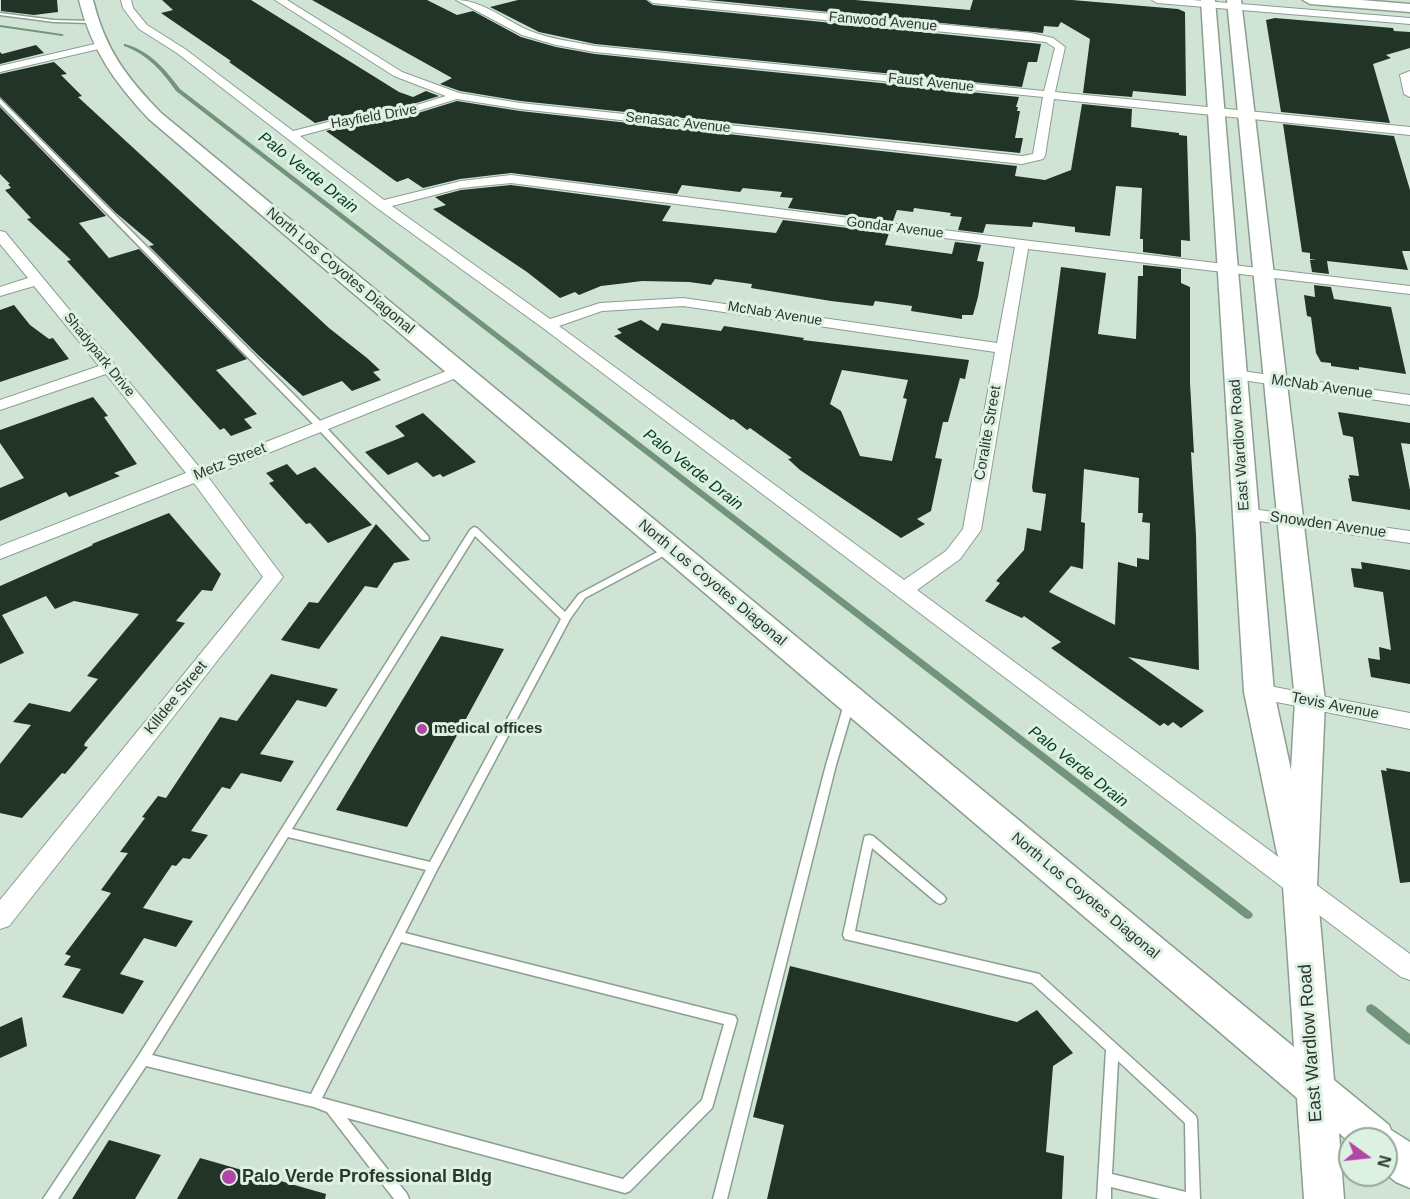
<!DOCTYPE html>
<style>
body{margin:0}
#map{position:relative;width:1410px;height:1199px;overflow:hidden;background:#d0e4d5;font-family:Arial,sans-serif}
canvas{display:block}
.north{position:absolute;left:1338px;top:1127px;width:60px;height:60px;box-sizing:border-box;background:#ddf1e2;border:2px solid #97a69b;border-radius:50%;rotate:105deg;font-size:16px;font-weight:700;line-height:24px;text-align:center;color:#2e3630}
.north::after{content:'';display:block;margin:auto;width:21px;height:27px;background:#b246a6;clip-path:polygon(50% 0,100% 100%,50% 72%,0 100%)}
</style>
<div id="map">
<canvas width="1410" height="1199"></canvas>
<div class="north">N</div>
</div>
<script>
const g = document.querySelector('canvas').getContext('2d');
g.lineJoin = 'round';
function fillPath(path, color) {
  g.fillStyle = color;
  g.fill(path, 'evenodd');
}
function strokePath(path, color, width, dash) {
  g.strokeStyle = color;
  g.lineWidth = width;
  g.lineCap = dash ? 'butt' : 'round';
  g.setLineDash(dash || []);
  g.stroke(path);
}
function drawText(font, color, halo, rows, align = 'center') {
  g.font = font + ' Arial,sans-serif';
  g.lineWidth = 6;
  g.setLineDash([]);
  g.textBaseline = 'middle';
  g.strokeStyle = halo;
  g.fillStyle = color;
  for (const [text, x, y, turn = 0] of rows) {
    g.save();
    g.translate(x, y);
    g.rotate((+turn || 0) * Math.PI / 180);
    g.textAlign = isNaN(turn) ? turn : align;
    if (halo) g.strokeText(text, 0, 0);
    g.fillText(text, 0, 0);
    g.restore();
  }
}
fillPath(new Path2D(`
 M0 25 62 34 64 35 62 36 0 27Z
 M125 44C150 51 165 69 180 89L1251 912 1253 915 1251 918 1248 919 1245 918 176 91C162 71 147 54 124 46V44Z
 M1371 1004 1375 1006 1410 1034V1045L1406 1043 1367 1012 1366 1009 1367 1006Z`), '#71947a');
fillPath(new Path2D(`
 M1 0H57L58 12 34 15 1 11Z
 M162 0H251L399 92 413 97 426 91 439 96 400 108 352 114 315 123 229 62 231 61 161 13 173 10Z
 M312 0H427L457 15 473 11 521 37 556 47 595 54 1019 97 1016 107H1018L1017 111H1020L1015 138H1023L1020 153 520 101 460 91 440 84 452 78Z
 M518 0H646L653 5 1041 44 1037 62H1028L1022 87 595 44 539 32 490 7Z
 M708 0H855L970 10 973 0H1072L1178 9 1185 12 1186 96 1133 91 1132 97 1083 93 1090 39 1061 22 1058 27 1044 26 1043 33Z
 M1275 18 1393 28 1394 31 1410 32V48L1386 55 1391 58 1373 64 1390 123 1281 112 1266 20Z
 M36 45 44 53 0 64V52L2 54Z
 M54 62 67 74 61 75 82 96 78 97 329 328 367 358 380 370 373 372 381 380 352 391 342 381 303 396 258 355 149 246 154 245 116 213 0 97V74Z
 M457 101 520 111 1017 166 1015 176 1045 180 1071 170 1082 104 1132 109 1131 127 1179 133V135L1187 136 1190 241 1181 240V257L1143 252V239H1140L1142 188 1116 186 1110 236 1075 232V227L1033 222 1032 227 986 224 983 233 958 230 962 217 950 216 951 213 914 208 913 212 897 210 893 221 788 208 793 198 780 197 782 192 743 188 740 192 682 185 677 194 511 173 460 179 423 188 408 178 397 182 394 180 326 131 352 124 402 118Z
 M0 107 106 216 79 223 109 258 139 249 247 359 216 370 257 414 244 419 252 428 231 436 224 428 220 430 67 261 71 260 27 219 31 218 5 190 11 188 8 184H10L0 174Z
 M1283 124 1394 136 1410 190V251H1402L1408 270 1327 261 1329 274 1312 272 1310 260H1316L1310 259V253L1302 252Z
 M511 185 671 206 662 221 776 233 783 220 889 233 885 245 952 254 955 242 981 245 977 261 984 262 978 297 973 315H962V319L911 311 912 306 875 301 873 306 831 301 751 288 752 284 715 279 711 285 689 282 642 281 618 284 601 286 579 295 575 292 560 298 527 272 433 209 446 205 435 197 461 190Z
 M1143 265 1181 269V283L1190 287V383L1194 453 1191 452 1196 535 1199 670 1128 657 1204 711 1181 728 1173 722 1168 726 1164 723 1160 726 1051 648 1061 642 1024 616 1022 618 985 601 1000 583 996 581 1024 550 1027 528 1041 531 1046 494 1033 492 1032 487 1061 267 1106 273 1098 334 1136 339 1138 276H1143ZM1084 469 1139 478 1138 513H1143L1142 522 1150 523 1149 560 1137 558V567L1118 562 1115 625 1049 592 1071 566 1083 569 1085 523 1081 522Z
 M1314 285 1331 287 1334 299 1391 307 1406 374 1359 367V370L1331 366V363L1321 362 1316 353 1311 317 1307 316 1304 295 1315 297Z
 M14 305 30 325 49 339 53 338 69 359 0 382V310Z
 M641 320 658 331 662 323 721 331 724 326 804 338 803 340 969 360 965 379 960 378 948 422H943L935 458 942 459 931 511 917 519 925 524 901 538 800 470 788 459 792 458 750 428 747 430 733 419 731 420 614 336 622 333 617 329ZM842 370 908 380 903 398 907 399 892 461 860 456 841 411 830 404Z
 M93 397 108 416 104 417 137 464 114 473 120 476 91 488 69 497 66 492 0 521V488L24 478 0 443V430Z
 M1338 412 1410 423V444L1401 443 1410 490V510L1352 501 1348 478 1350 479 1349 475 1359 476 1353 437 1343 435Z
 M423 413 476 462 443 477 440 474 433 477 417 462 388 475 365 452 405 436 395 426Z
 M287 464 297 475 315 467 372 525 328 543 310 523 306 524 269 483 274 481 266 473Z
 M169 513 221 574 212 591 202 590 176 621 185 623 85 743 84 746 88 747 65 774 62 773 22 818 0 813V764L31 725 13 722 29 703 70 712 98 679 87 676 139 614 74 601 55 609 46 596 2 615 24 653 0 664V586L93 545 92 544Z
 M376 524 410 560 394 563 377 588 365 586 319 649 281 640 309 602 318 603Z
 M1361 562 1410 570V684L1371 677 1368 658 1380 660 1379 647 1391 650 1383 592 1354 587 1351 568 1362 569Z
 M441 636 504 649 407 827 336 810Z
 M271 674 338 689 326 707 297 700 260 754 294 761 281 782 241 773 230 789 222 787 191 831 208 835 190 859 183 858 176 866 172 865 143 908 193 921 176 947 144 938 120 974 144 981 123 1014 62 997 81 969 64 965 71 956 65 954 111 893 101 890 128 853 120 852 145 818 142 817 158 796 166 798 220 717 237 721Z
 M1386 768 1410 772V882L1400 883 1381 770 1387 771Z
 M790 966 1017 1022 1037 1010 1073 1053 1053 1066 1046 1152 1064 1156 1062 1199H767L784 1125 753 1117Z
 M22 1017 27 1046 0 1058V1027Z
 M109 1140 161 1155 135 1199H72Z
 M200 1158 326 1194 325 1199H177Z`), '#223327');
const service = new Path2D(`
 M0 13 54 20 91 21 93 22 91 23 54 22 0 15Z
 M0 99 323 424 428 536 429 538 428 540H422L317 428 0 104Z
 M474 527 477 528 565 612 579 594 665 548 668 547 672 550 671 552 585 598 570 619 437 870 405 933 735 1016 737 1020 712 1108 630 1191 625 1193 347 1118 407 1194 409 1199H394L327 1112 314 1107 146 1066 58 1199H43L139 1055 470 530ZM475 536 561 619 430 862 292 829ZM288 837 426 870 311 1094 152 1055ZM401 942 724 1024 702 1100 623 1179 322 1098Z
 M849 700 852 701 854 704 836 765 727 1199H713L826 765 844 704 846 701Z
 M869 835 873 836 944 896 946 899 944 902 940 904 936 902 872 848 855 931 1039 974 1196 1116 1197 1120 1200 1199H1160L1111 1187V1199H1097L1106 1050 1032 983 845 939 843 935 864 839 865 836ZM1118 1061 1185 1123 1186 1192 1112 1174Z`);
const minor = new Path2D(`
 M121 0H131L133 8 147 25 185 49 293 131 352 116 400 110 446 96 394 76 275 0H287L402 72 459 93 520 103 1022 156 1033 154 1043 97 595 52 556 45 522 35 456 0C483 0 506 21 530 31 551 39 573 42 595 46L1044 91 1055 48 1046 42 653 3 648 0H684L1031 33 1053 38 1065 47 1055 92 1410 127V135L1054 99 1045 156 1043 159 1022 164 520 109 457 99 401 116 352 122 300 136 384 200 461 181 511 175 1022 240 1410 286V294L1028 249 981 530 960 559 917 590 1410 954V980L1401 977 543 328 377 208 177 53 139 29 123 8ZM511 183 1015 247 997 343 683 298 600 303 550 319 392 206 461 188ZM683 306 995 352 963 529 946 551 904 580 559 326 602 311Z
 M1152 0H1192L1410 18V24L1157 3Z
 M99 43 103 44V48L0 72V66Z
 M1410 71V97L1404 94 1400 75Z
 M0 231 5 232 200 468 454 368 460 366 468 371 466 374 208 477 283 577 9 926 0 929V900L263 577 194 483 0 559V546L186 473 106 374 0 410V400L99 366 34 286 0 296V287L28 278 0 244Z
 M1235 370 1410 395V405L1229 378 1227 375Z
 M1245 508 1410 531V543L1239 518 1236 514 1239 510Z
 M1259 684 1410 713V729L1252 697 1248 692 1252 687Z`);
const secondary = new Path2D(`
 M79 0H93C105 49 126 77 161 113L1294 1047 1283 886 1285 864 1281 863 1277 853 1244 692 1201 0H1215L1274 692 1291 770 1295 701 1227 0H1241L1325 701 1317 886 1334 1080 1389 1125 1391 1130 1410 1142V1188L1396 1182 1386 1174V1139H1350V1143L1339 1133 1344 1199H1304L1297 1098 149 119C115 83 91 49 79 0Z
 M1303 0H1361L1410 4V12L1310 4Z`);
strokePath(service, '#8b9e90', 3);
strokePath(minor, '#8b9e90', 2);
strokePath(secondary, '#8b9e90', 3);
fillPath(service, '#fff');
fillPath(minor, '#fff');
fillPath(secondary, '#fff');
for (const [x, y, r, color] of [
 [422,729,6,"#b246a6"],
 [229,1177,8,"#b246a6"]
]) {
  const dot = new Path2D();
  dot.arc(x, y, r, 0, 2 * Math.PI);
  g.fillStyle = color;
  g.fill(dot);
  strokePath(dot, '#ddf1e2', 2);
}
drawText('14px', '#2e3630', '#ddf1e2', [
 ["Fanwood Avenue",883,22,5],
 ["Faust Avenue",931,83,6],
 ["Hayfield Drive",374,117,-10],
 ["Senasac Avenue",678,123,6],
 ["Gondar Avenue",895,228,7],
 ["McNab Avenue",775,314,9],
 ["Shadypark Drive",99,355,51]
]);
drawText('15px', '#2e3630', '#ddf1e2', [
 ["North Los Coyotes Diagonal",340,271,40],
 ["McNab Avenue",1322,387,8],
 ["Coralite Street",988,433,-80],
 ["East Wardlow Road",1240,445,-94],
 ["Metz Street",230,462,-22],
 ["Snowden Avenue",1328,525,8],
 ["North Los Coyotes Diagonal",712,583,40],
 ["Killdee Street",176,698,-51],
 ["Tevis Avenue",1335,706,11],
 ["North Los Coyotes Diagonal",1085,896,40]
]);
drawText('bold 15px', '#2e3630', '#ddf1e2', [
 ["medical offices",434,729]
], 'left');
drawText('italic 16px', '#023b1b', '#ddf1e2', [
 ["Palo Verde Drain",308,173,38],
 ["Palo Verde Drain",693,470,38],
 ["Palo Verde Drain",1078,767,38]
]);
drawText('18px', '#2e3630', '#ddf1e2', [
 ["East Wardlow Road",1311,1043,-94]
]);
drawText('bold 18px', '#2e3630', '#ddf1e2', [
 ["Palo Verde Professional Bldg",242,1177]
], 'left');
</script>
